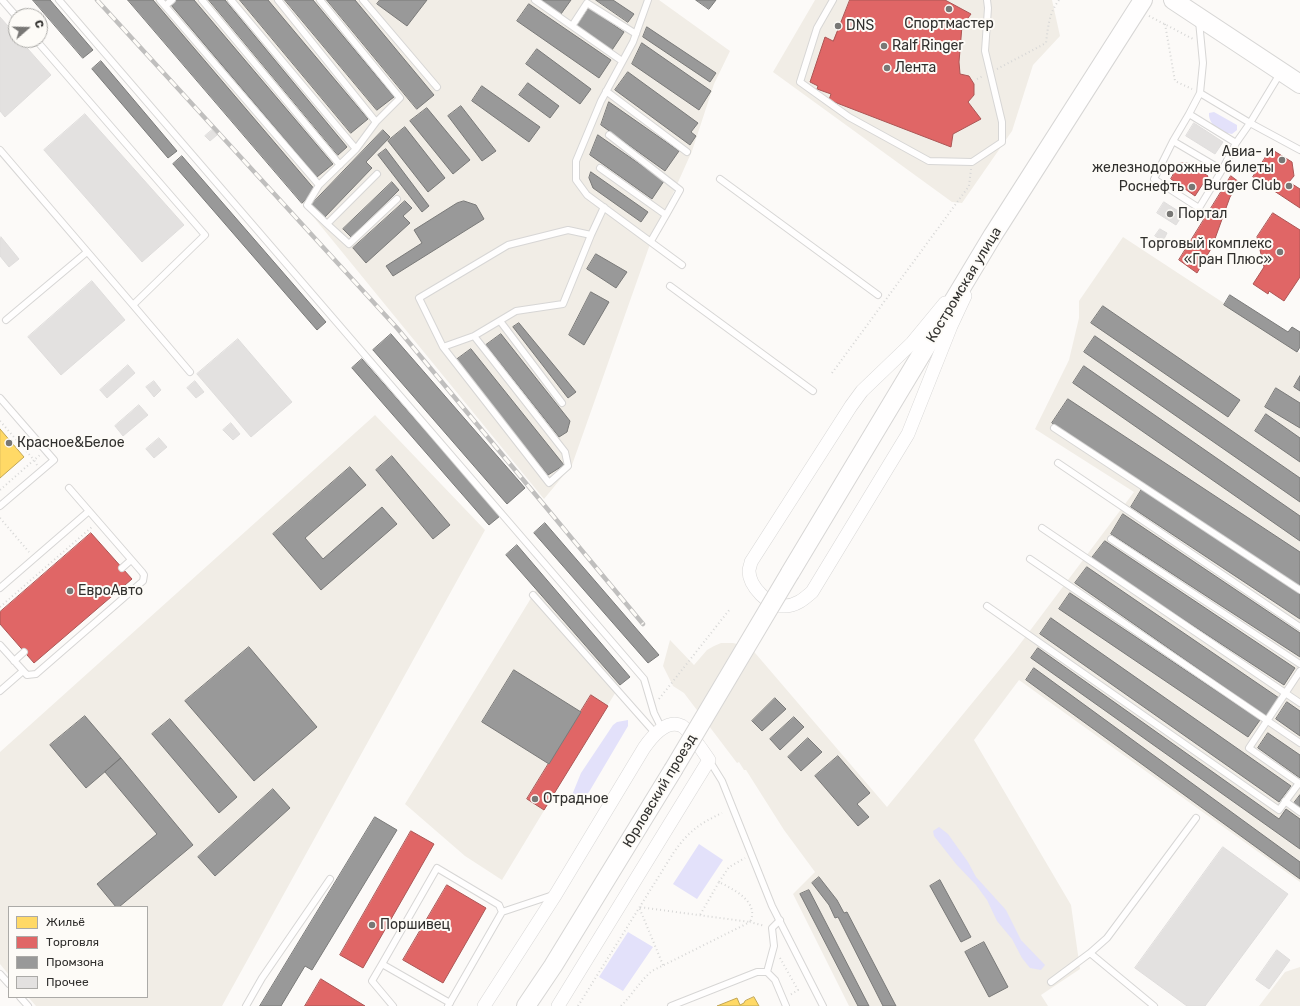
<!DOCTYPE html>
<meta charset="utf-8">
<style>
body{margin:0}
#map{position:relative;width:1300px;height:1006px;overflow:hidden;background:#fcfaf8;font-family:Rubik,sans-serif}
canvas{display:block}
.legend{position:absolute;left:8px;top:906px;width:140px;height:92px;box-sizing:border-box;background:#fdfbf7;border:1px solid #abaaa7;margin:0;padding:5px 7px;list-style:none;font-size:12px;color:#31302e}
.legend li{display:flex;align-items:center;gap:8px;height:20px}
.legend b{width:20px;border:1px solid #abaaa7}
.north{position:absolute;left:8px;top:8px;width:40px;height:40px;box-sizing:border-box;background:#fdfbf7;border:1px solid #abaaa7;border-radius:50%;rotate:70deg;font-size:11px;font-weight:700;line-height:16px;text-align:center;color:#31302e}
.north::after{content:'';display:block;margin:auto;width:14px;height:18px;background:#787775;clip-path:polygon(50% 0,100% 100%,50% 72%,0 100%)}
</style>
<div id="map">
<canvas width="1300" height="1006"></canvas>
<ul class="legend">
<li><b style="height:11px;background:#ffd966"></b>Жильё</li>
<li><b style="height:11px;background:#e06666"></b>Торговля</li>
<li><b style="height:11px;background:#999"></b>Промзона</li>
<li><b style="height:11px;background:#e3e1e0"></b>Прочее</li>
</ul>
<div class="north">С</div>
</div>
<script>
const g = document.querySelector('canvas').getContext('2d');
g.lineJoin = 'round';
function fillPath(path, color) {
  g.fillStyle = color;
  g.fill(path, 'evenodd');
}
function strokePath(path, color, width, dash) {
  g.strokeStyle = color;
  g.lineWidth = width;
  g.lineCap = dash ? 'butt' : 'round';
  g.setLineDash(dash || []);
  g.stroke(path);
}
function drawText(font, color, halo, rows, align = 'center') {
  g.font = font + ' Rubik,sans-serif';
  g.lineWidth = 4;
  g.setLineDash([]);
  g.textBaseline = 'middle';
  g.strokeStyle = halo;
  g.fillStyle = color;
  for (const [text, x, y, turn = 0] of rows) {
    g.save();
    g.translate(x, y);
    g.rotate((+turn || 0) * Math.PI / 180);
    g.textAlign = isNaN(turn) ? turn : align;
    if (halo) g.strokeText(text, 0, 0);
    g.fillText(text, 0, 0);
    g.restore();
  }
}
fillPath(new Path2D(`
 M128 0H659L730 51 714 84 692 151 649 247 572 465 544 499 302 203Z
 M815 0H1052L1060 36 1033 65 1012 131 962 203 952 202 773 72Z
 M1123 237 1300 353V882L1019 680 974 740 1071 905 1080 969 1041 995 1048 1006H849L793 894 815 872 784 830 746 770H744L739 762 737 763 684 693 673 686 663 666 670 640 694 665 707 650 714 646 721 643H733L750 647 887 807 1014 652 1134 492 1035 429 1069 360 1079 318V301Z
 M375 415 485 530 222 1006H36L28 997H147V907H9V975L0 964V752Z
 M536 590 620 685 502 880 465 856 405 804Z
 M1300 967V1006H1259L1285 972Z`), '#f1ede6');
fillPath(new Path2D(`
 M1214 112 1237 125V130L1232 134C1229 133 1224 133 1221 132 1215 129 1208 120 1209 113Z
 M628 720V726L589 792 581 800H575L572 795 581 773 613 725 617 722Z
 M939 827 948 834 968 862 976 877 1006 910 1021 940 1045 965 1041 970 1030 968 1022 958 1012 939 997 921 987 900 976 885 956 864 934 836 933 831Z
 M699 844 723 860 697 899 673 884Z
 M628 932 653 947 623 991 599 977Z`), '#e3e1fa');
const homes = new Path2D(`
 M0 429 24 457 0 478Z
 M754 997 759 1006H717L737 998 740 1005 744 1003 745 1001Z`);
fillPath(homes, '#ffd966');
strokePath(homes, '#c1a655', 1);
const shops = new Path2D(`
 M850 0H945L971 14 962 26 959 62 960 74 969 76 974 84V95L968 102 981 119 953 134 951 147 829 100 831 94 817 89 818 86 810 82 825 37 833 41Z
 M1271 149 1292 162 1294 176 1289 182 1300 189V208L1253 177Z
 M1180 163H1187L1208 176 1195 196 1171 179Z
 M1231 176 1239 182 1230 197 1212 247 1197 273 1179 260Z
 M1273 213 1300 230V277L1284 301 1269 291 1268 294 1253 284 1264 267 1257 237Z
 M91 533 132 579 34 663 0 624V612Z
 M591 695 608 706 544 810 527 799Z
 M411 831 434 844 363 968 340 955Z
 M447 885 486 908 443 983 403 960Z
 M321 979 365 1006H305Z`);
fillPath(shops, '#e06666');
strokePath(shops, '#ac5655', 1);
const industry = new Path2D(`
 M33 0H50L93 50 83 58Z
 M128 0H153L316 191 302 203Z
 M176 0H194L333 164 317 177 171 5Z
 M209 0H225L347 147 338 155Z
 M240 0H268L368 119 351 133Z
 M285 0H313L394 97 377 110Z
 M327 0H355L434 95 417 109Z
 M380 0H427L407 26 377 4Z
 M542 0H571L561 14Z
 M596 0H613L634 14 628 22Z
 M696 0H716L709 9Z
 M529 4 611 60 599 78 517 21Z
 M589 8 624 32 612 50 577 26Z
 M647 27 716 73 710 82 643 37Z
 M642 43 711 91 699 110 632 64Z
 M537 49 591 89 580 104 526 64Z
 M101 61 177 151 168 158 92 69Z
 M628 72 698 123 691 132 696 136 690 145 615 90Z
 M528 83 559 106 550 118 519 95Z
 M482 86 540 127 529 142 472 101Z
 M609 102 679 151 665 171 601 125Z
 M461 106 496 151 482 161 448 116Z
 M427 108 470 160 453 174 410 121Z
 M405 127 445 178 428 192 388 141Z
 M383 130 390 137 366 162 372 168 324 218 311 205Z
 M598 135 664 181 652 199 590 155Z
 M386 149 429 206 422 212 378 155Z
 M182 156 326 322 317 330 173 164Z
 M591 172 648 212 641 222 593 188 589 178Z
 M392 182 399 190 351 237 343 229Z
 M405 201 412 208 403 216 410 223 366 263 353 248Z
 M464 201 476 205 484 219 393 276 386 266 422 243 414 230 457 203Z
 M596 254 627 272 616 288 587 269Z
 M591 292 609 302 584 345 569 335Z
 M1230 295 1288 332 1292 327 1300 332V347L1297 352 1224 305Z
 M1103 306 1240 400 1228 417 1091 323Z
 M519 323 576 392 568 398 513 327Z
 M391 334 525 488 507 504 373 350Z
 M501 334 570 421 567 432 559 437 486 345Z
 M1095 336 1300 478V502L1084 352Z
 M471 349 564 465 548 475 456 360Z
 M362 359 500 516 489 525 352 368Z
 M1084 366 1300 516V541L1073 383Z
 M1300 376V391L1294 387Z
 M1276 388 1300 403V428L1265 407Z
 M1068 399 1300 552V586L1052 423Z
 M1266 414 1300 438V462L1255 431Z
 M392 456 450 525 433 539 376 470Z
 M350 467 366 485 305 538 323 559 382 507 397 524 321 590 273 534Z
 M1142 489 1300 594V619L1131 507Z
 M1123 514 1300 633V657L1111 534Z
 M545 523 659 655 648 663 534 533Z
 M1105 541 1295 668 1284 685 1091 559Z
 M517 545 630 677 620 685 506 555Z
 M1087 567 1279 698 1266 716 1075 583Z
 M1070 593 1260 720 1248 737 1059 609Z
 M1051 618 1291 786 1279 802 1040 634Z
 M249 647 317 727 254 781 185 701Z
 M1038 648 1279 819 1286 809 1300 819V849L1031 658Z
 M1034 668 1300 862V879L1026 680Z
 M514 670 581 712 549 764 482 722Z
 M775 698 786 709 762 731 752 721Z
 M1287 702 1300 711V736L1276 719Z
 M85 716 121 758 86 788 50 745Z
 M794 717 804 727 780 750 770 739Z
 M170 719 237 797 219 813 152 734Z
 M1268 733 1300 755V778L1258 748Z
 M808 738 822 752 801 771 788 757Z
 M838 756 870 793 857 804 869 817 858 826 815 776Z
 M121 758 193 845 119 907H116L97 884 157 834 105 772Z
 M273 789 290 808 215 876 198 857Z
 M1300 795V808L1294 803Z
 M375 817 397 830 312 970 305 966 281 1006H260Z
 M819 877 837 900 844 913 847 912 896 1006H883L838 917 835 918 829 905 812 883Z
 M940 880 971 937 961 942 930 886Z
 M809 890 869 1006H858L800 894Z
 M984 942 1008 987 989 997 965 952Z`);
fillPath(industry, '#999');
strokePath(industry, '#7a7a79', 1);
const building = new Path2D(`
 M0 17 16 35V40H20L51 75 5 117 0 111Z
 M85 114 184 225 142 262 44 150Z
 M1194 123 1223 142 1215 154 1186 136Z
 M212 130 217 135 210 141 205 136Z
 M1164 202 1183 214 1176 225 1157 213Z
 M1160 229 1167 233 1163 241 1155 236Z
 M1 237 19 259 9 267 0 256V238Z
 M92 281 125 320 61 375 28 337Z
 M238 339 292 402 251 437 197 374Z
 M128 365 135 373 107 398 100 390Z
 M154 381 161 390 154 397 146 387Z
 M195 381 204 392 196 398 187 388Z
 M139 405 148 415 123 436 115 426Z
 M231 423 240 434 233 440 223 430Z
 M159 438 167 447 154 458 146 449Z
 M1223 847 1288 894 1205 1006H1187L1135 968Z
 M1277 950 1290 960 1269 989 1256 980Z`);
fillPath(building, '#e3e1e0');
strokePath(building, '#dfdddc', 1);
const service = new Path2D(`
 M2 0 16 16
 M59 0 644 679 654 713 662 729
 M160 0 319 185 356 149
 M202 0 340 165
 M231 0 356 149 376 122
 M278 0 376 122 400 98 320 0
 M363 0 437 87
 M535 0 622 61
 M648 0 633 42 601 101 576 161V180L587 195 682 265
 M833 0 817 28 800 82 849 117 929 161 972 162 1002 142V122L985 51 988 8 987 0
 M165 6 172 0
 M1199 21 1203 63 1200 93 1189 114 1236 143 1250 123 1281 72
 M572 26 587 3 636 34
 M606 91 687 152
 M1200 93 1250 123 1300 150
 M1189 114 1173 141 1222 170 1236 143
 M609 135 680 190 666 215
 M1173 141 1154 179 1199 208 1222 170
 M0 150 133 305 205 235 36 40
 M600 168 666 215 651 241
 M720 179 878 295
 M319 185 307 205 327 224 377 174
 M327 224 349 244 397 199
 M591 235 563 304 516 311 474 336 443 347 419 298 508 245 568 230 591 235 604 207
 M670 286 813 391
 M133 305 190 372
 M6 320 87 252
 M500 321 562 403
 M443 347 549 483 568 466 565 452 474 336
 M0 398 54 460 0 506
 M1054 428 1300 590
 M1058 463 1300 627
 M1042 528 1300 703
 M1111 539 1300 664
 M1030 559 1300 743
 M122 568 131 560
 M0 588 89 511
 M533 595 656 734
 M987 606 1279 810 1299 783 1249 748 1300 671
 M0 645 27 675 36 674 143 581 144 575 142 572 69 488
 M14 661 24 652
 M0 691 23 671
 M709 760 722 781 772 906 823 1006
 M1285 801 1300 812
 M1090 953 1107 938 1196 818
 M382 964 372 981 393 1006
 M767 972 774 946 772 928 780 920
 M0 974 9 984
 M1051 982 1090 953 1154 1006
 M20 997 28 1006
 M450 1003 382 964 437 868 499 905 502 912
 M246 1006 262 978 330 879
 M448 1006 502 912 553 895
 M671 1006 757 972H767L775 980 786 1006`);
const minor = new Path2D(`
 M945 303 912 343 862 391 851 406 751 562C751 564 749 568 749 571 749 586 769 607 784 606 796 606 804 599 812 592L908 434 951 326 965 296
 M484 1006 556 894 644 748C651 738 666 718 682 726 689 730 704 753 709 760L558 1006`);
const secondary = new Path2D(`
 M1173 0 1300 84
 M790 573 993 235 1143 0
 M526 1006 553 966 673 770`);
strokePath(service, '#d7d6d5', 8);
strokePath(minor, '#d7d6d5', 14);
strokePath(secondary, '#d7d6d5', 20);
strokePath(new Path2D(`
 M1149 16 1193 39
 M1165 24 1175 81 1192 89
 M997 69 1046 43C1048 27 1049 13 1059 0
 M977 79 983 76
 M832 373 969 186 971 169
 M0 421 34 460 0 490
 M37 465 34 460 40 455
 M0 518 29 552
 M0 607 93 526
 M659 699 730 609
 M719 882 729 867 745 858
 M780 958 798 990 790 995
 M663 965 639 907 750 922C760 902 733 889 719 882L700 915
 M578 1006 674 852C689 831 699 824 722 813
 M621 1006C632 995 640 981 652 971L750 922 765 926`), '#d7d7d6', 2, [1, 3]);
strokePath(service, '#fffefe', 6);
strokePath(minor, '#fffefe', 13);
strokePath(secondary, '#fffefe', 18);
const rail = new Path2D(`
 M97 0 397 328 643 624`);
strokePath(rail, '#c0bfbe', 4.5);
strokePath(rail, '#fdfbf7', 3, [9]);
const secondaryBridge = new Path2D(`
 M673 770 790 573`);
strokePath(secondaryBridge, '#d7d6d5', 20, []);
strokePath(secondaryBridge, '#fffefe', 18);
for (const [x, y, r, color] of [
 [949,9,4,"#787775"],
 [838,26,4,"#787775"],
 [884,46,4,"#787775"],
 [887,68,4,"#787775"],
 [1282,160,4,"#787775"],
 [1289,186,4,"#787775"],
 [1192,187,4,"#787775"],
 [1170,214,4,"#787775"],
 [1280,252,4,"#787775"],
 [9,443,4,"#787775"],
 [70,591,4,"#787775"],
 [535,799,4,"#787775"],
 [372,925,4,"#787775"]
]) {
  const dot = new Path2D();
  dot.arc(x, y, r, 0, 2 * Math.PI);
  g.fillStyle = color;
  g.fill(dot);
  strokePath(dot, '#fdfbf7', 1.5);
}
drawText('14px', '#31302e', '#fdfbf7', [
 ["Спортмастер",949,24,"center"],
 ["DNS",846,26],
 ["Ralf Ringer",892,46],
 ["Лента",895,68],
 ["Авиа- и",1274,152,"right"],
 ["железнодорожные билеты",1274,168,"right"],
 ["Burger Club",1281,186,"right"],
 ["Роснефть",1184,187,"right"],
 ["Портал",1178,214],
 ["Торговый комплекс",1272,244,"right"],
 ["«Гран Плюс»",1272,260,"right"],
 ["Красное&Белое",17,443],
 ["ЕвроАвто",78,591],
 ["Отрадное",543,799],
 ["Поршивец",380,925]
], 'left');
drawText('14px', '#31302e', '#fdfbf7', [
 ["Костромская улица",964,285,-59],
 ["Юрловский проезд",660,791,-59]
]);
</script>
